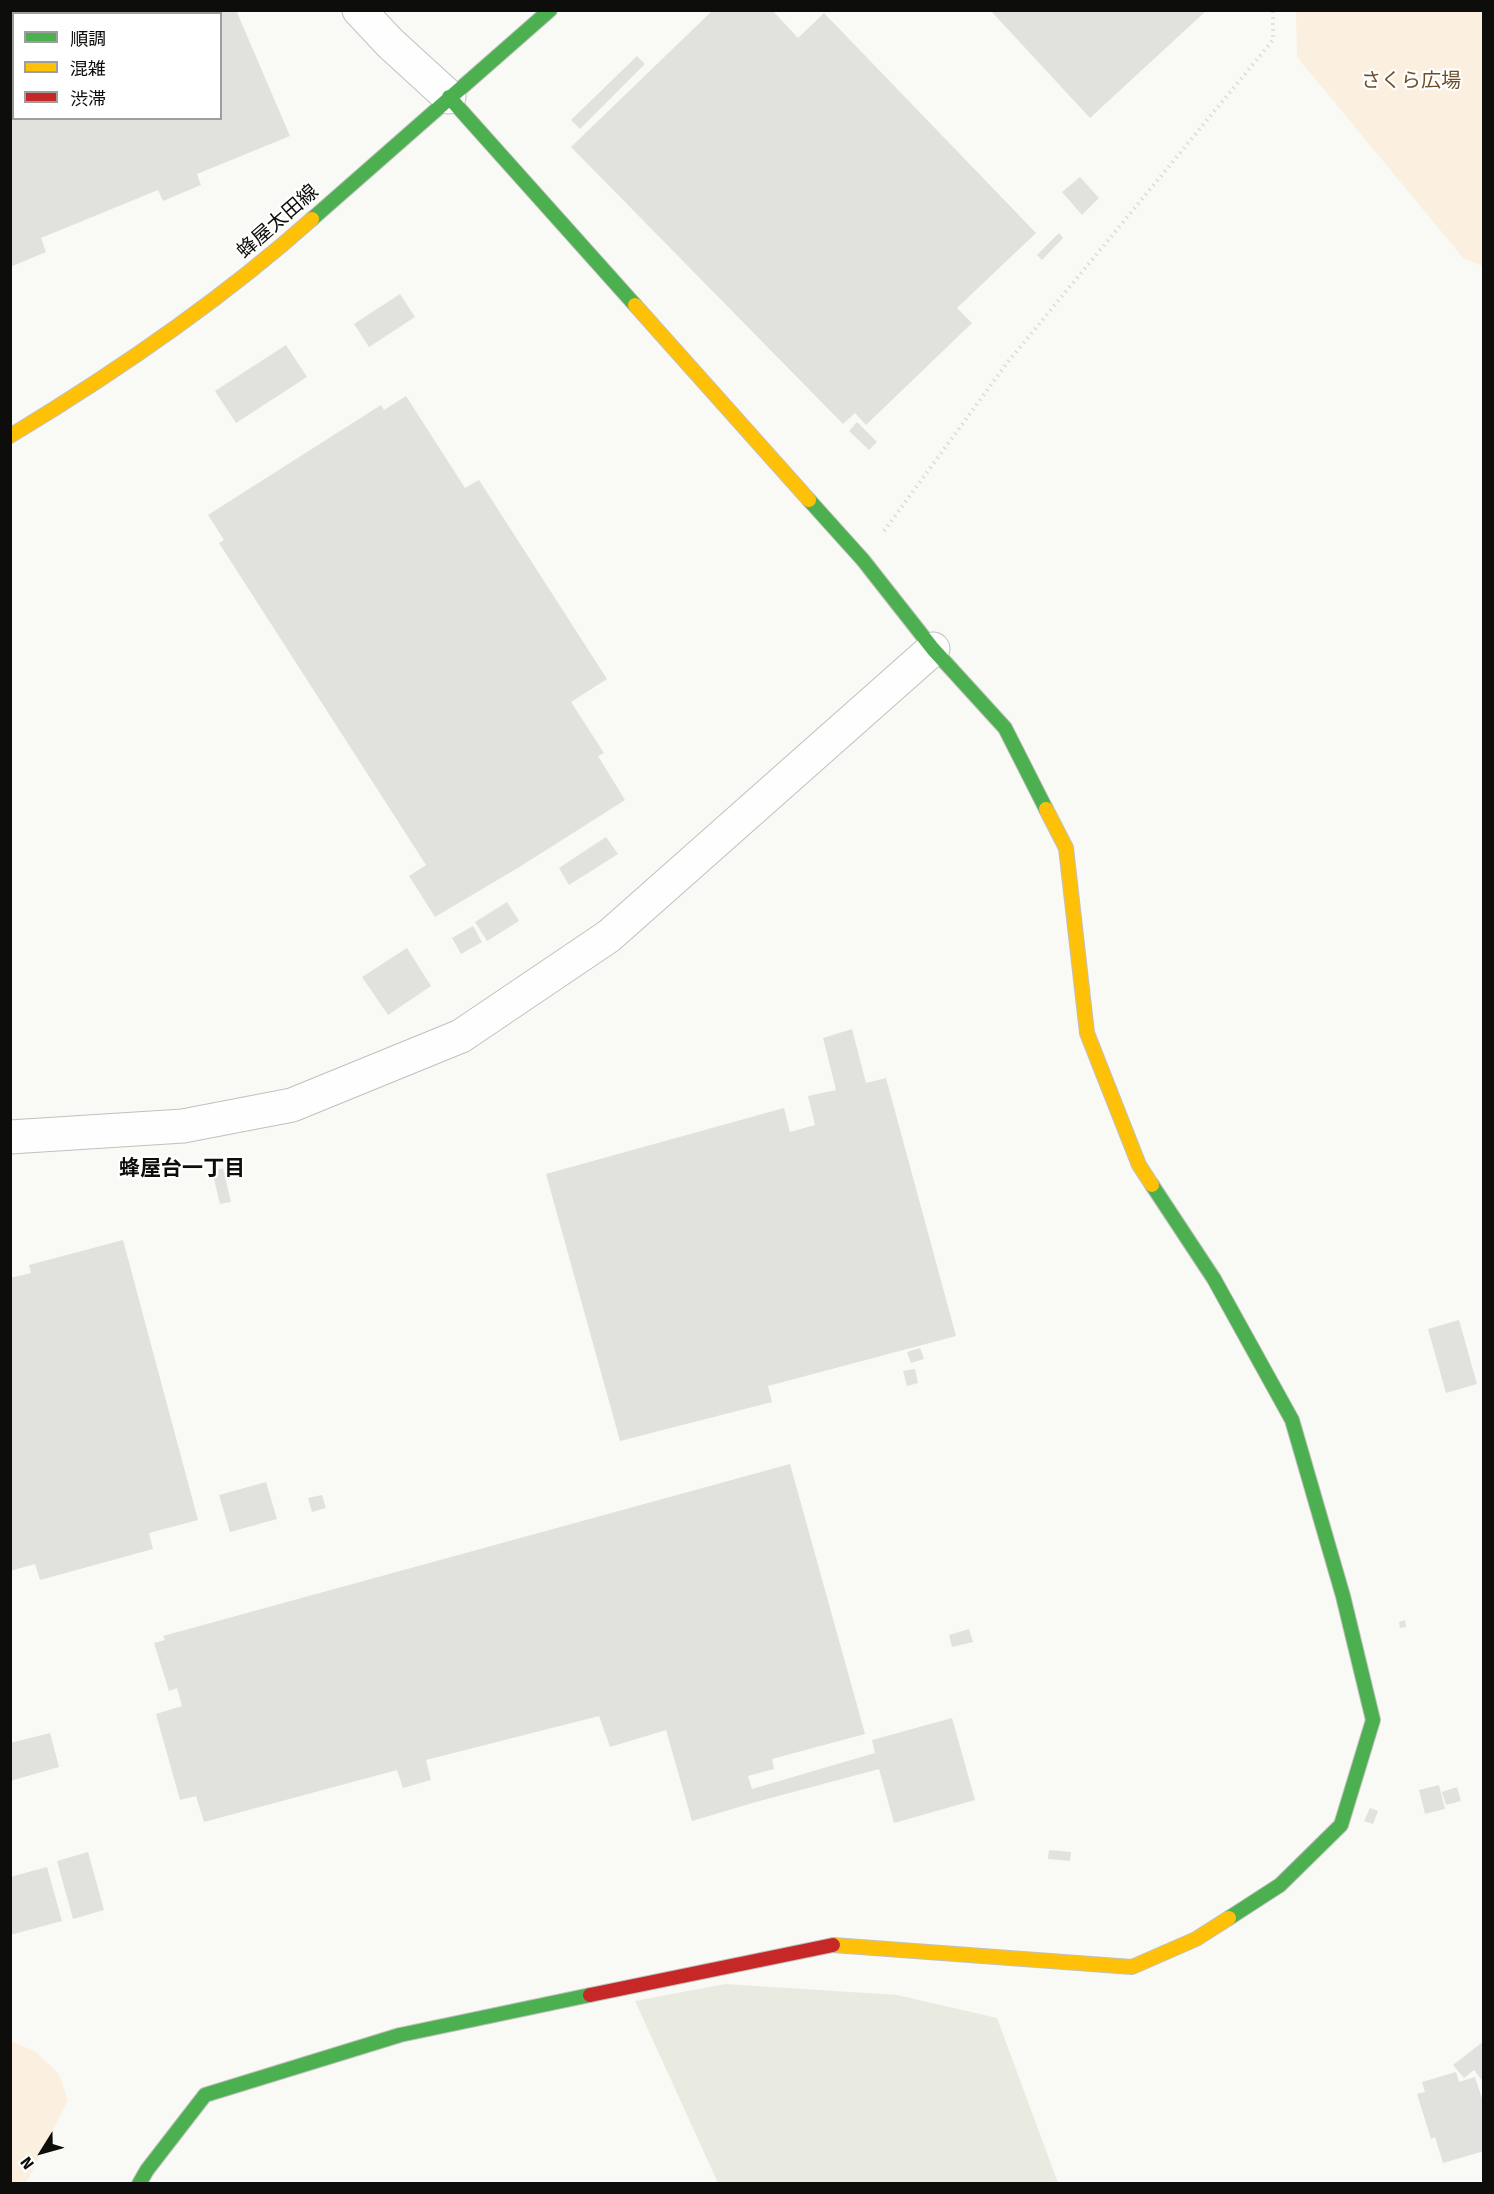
<!DOCTYPE html>
<meta charset="utf-8">
<style>
body{margin:0}
#map{position:relative;width:1494px;height:2194px;overflow:hidden;background:#f9faf5;font-family:"Fira Sans","Noto Sans JP",sans-serif}
canvas{display:block}
.frame{position:absolute;inset:0;border:12px solid #0d0d0b;pointer-events:none}
.legend{position:absolute;left:12px;top:12px;width:210px;height:108px;box-sizing:border-box;background:#fff;border:2px solid #9e9e9d;margin:0;padding:8px 10px;list-style:none;font-size:18px;color:#0d0d0b}
.legend li{display:flex;align-items:center;gap:12px;height:30px}
.legend b{width:30px;border:2px solid #9e9e9d}
.north{position:absolute;left:12px;top:2122px;width:60px;height:60px;-webkit-text-stroke:4px #fff;paint-order:stroke;rotate:233deg;font-size:16px;font-weight:700;line-height:24px;text-align:center;color:#0d0d0b}
.north::after{content:'';display:block;margin:auto;width:21px;height:27px;background:#0d0d0b;clip-path:polygon(50% 0,100% 100%,50% 72%,0 100%)}
</style>
<div id="map">
<canvas width="1494" height="2194"></canvas>
<div class="frame"></div>
<ul class="legend">
<li><b style="height:8px;background:#4caf50"></b>順調</li>
<li><b style="height:8px;background:#ffc107"></b>混雑</li>
<li><b style="height:8px;background:#c62828"></b>渋滞</li>
</ul>
<div class="north">N</div>
</div>
<script>
const g = document.querySelector('canvas').getContext('2d');
g.lineJoin = 'round';
function fillPath(path, color) {
  g.fillStyle = color;
  g.fill(path, 'evenodd');
}
function strokePath(path, color, width, dash) {
  g.strokeStyle = color;
  g.lineWidth = width;
  g.lineCap = dash ? 'butt' : 'round';
  g.setLineDash(dash || []);
  g.stroke(path);
}
function drawText(font, color, halo, rows, align = 'center') {
  g.font = font + ' "Fira Sans","Noto Sans JP",sans-serif';
  g.lineWidth = 4.5;
  g.setLineDash([]);
  g.textBaseline = 'middle';
  g.strokeStyle = halo;
  g.fillStyle = color;
  for (const [text, x, y, turn = 0] of rows) {
    g.save();
    g.translate(x, y);
    g.rotate((+turn || 0) * Math.PI / 180);
    g.textAlign = isNaN(turn) ? turn : align;
    if (halo) g.strokeText(text, 0, 0);
    g.fillText(text, 0, 0);
    g.restore();
  }
}
fillPath(new Path2D(`
 M725 1984 897 1995 997 2018 1058 2183H718L635 2001Z`), '#e9ebe0');
fillPath(new Path2D(`
 M1296 11H1483V266L1464 259 1297 57Z
 M11 2041 36 2052 59 2074 68 2100 26 2183H11Z`), '#fbefe0');
fillPath(new Path2D(`
 M10 10H236L290 136 197 174 201 185 163 201 158 190 41 238 46 252 10 267ZM14 14H220V118H14Z
 M713 10H772L798 38 824 13 1036 233 957 308 972 323 866 425 855 413 843 424 571 147Z
 M990 10H1207L1090 118Z
 M637 56 645 64 580 129 571 120Z
 M1080 177 1099 198 1082 215 1062 192Z
 M1059 233 1063 238 1042 260 1037 255Z
 M400 294 415 317 369 347 354 324Z
 M286 345 307 377 236 423 215 391Z
 M406 396 465 488 479 480 607 679 571 702 604 753 598 756 625 800 521 866 435 917 409 876 426 865 219 543 224 540 208 515 381 405 384 410Z
 M857 422 877 442 869 450 849 431Z
 M606 837 618 854 569 885 559 868Z
 M507 902 519 921 487 941 475 922Z
 M473 926 482 942 461 954 452 938Z
 M407 948 431 986 388 1015 362 977Z
 M852 1029 866 1083 886 1078 956 1336 768 1386 772 1402 620 1441 546 1174 784 1108 790 1132 815 1125 808 1096 836 1090 823 1038Z
 M223 1168 231 1202 220 1204 212 1171Z
 M123 1240 198 1520 149 1533 153 1549 40 1580 35 1564 10 1571V1278L31 1273 29 1265Z
 M1459 1320 1477 1384 1446 1393 1428 1329Z
 M920 1348 924 1359 911 1363 907 1352Z
 M915 1369 918 1383 907 1386 903 1371Z
 M790 1464 865 1734 772 1759 774 1769 748 1776 752 1789 875 1753 872 1740 952 1718 975 1800 894 1823 879 1769 756 1802 692 1821 666 1730 610 1747 599 1716 426 1760 431 1780 403 1788 397 1770 204 1822 196 1796 180 1800 156 1714 182 1706 177 1688 169 1691 154 1643 165 1640 163 1636Z
 M266 1482 277 1519 230 1532 219 1495Z
 M322 1495 326 1508 312 1512 308 1498Z
 M1405 1620 1406 1627 1400 1628 1399 1622Z
 M969 1629 973 1642 952 1647 949 1635Z
 M50 1733 59 1767 10 1781V1743Z
 M1439 1785 1445 1809 1425 1814 1419 1790Z
 M1457 1787 1461 1801 1446 1805 1442 1792Z
 M1370 1808 1378 1811 1373 1824 1364 1821Z
 M1049 1850 1071 1852 1070 1861 1048 1859Z
 M88 1852 104 1910 73 1919 57 1861Z
 M47 1867 62 1921 10 1935V1877Z
 M1484 2041V2083L1474 2070 1464 2078 1453 2065Z
 M1456 2072 1459 2082 1475 2077 1484 2105V2151L1443 2163 1435 2137 1431 2139 1417 2094 1425 2092 1422 2082Z`), '#e1e1de');
const street = new Path2D(`
 M359 10 390 43 449 97
 M10 1137 183 1126 292 1105 461 1036 609 936 933 649`);
const fast = new Path2D(`
 M449 97 635 305
 M312 219 550 10
 M809 500 863 560 933 649 1005 728 1046 809
 M1152 1185 1214 1279 1292 1420 1343 1596 1373 1720 1341 1825 1280 1885 1229 1918
 M139 2184 147 2170 205 2095 400 2035 590 1995`);
const slow = new Path2D(`
 M635 305 809 500
 M10 436C116 372 219 302 312 219
 M1046 809 1066 848 1087 1033 1139 1165 1152 1185
 M833 1945 1132 1967 1196 1939 1229 1918`);
const jam = new Path2D(`
 M590 1995 833 1945`);
strokePath(street, '#c0c1bd', 35);
strokePath(fast, '#c0c1bd', 16);
strokePath(slow, '#c0c1bd', 16);
strokePath(jam, '#c0c1bd', 16);
strokePath(new Path2D(`
 M884 531 1007 363 1273 40V10`), '#dbdbdb', 4, [1.5, 4.5]);
strokePath(street, '#fefefe', 33);
strokePath(fast, '#4caf50', 14);
strokePath(slow, '#ffc107', 14);
strokePath(jam, '#c62828', 14);
drawText('20px', '#6f4d26', '#fff', [
 ["さくら広場",1411,81]
]);
drawText('20px', '#0d0d0b', '#fff', [
 ["蜂屋太田線",278,222,-41]
]);
drawText('bold 21px', '#0d0d0b', '#fff', [
 ["蜂屋台一丁目",182,1169]
]);
</script>
